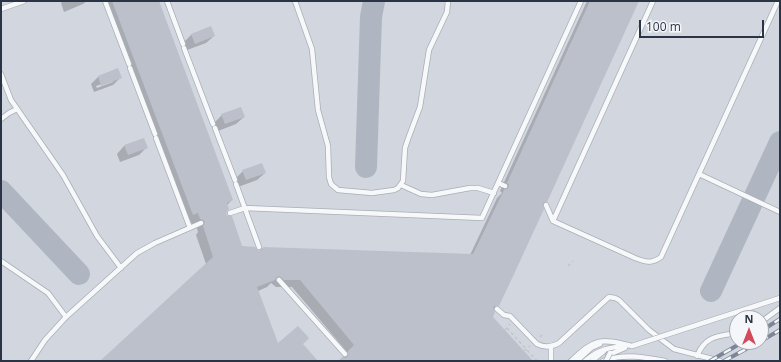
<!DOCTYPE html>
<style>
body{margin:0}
#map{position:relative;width:781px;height:362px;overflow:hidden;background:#e4e7ec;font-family:"Open Sans",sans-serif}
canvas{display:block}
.frame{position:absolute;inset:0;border:2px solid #2b3445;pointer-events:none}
.north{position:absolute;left:729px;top:310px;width:40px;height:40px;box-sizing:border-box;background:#f4f6f9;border:1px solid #a4a8b1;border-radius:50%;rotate:0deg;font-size:11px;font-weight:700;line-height:16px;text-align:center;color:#2b3445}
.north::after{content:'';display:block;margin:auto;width:14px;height:18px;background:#d1495b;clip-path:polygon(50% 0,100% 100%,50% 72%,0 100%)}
.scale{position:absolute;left:639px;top:20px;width:125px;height:18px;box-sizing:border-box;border:2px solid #2b3445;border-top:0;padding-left:5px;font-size:12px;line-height:14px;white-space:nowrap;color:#2b3445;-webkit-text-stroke:3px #f4f6f9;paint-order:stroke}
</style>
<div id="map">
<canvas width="781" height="362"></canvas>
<div class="frame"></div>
<div class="north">N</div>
<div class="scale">100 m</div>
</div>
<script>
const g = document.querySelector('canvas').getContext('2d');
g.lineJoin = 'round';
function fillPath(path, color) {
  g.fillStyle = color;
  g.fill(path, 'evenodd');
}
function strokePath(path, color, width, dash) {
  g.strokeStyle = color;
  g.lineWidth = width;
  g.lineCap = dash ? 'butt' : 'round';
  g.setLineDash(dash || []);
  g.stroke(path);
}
fillPath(new Path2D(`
 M1 1H780V361H1ZM737 318H761V342H737Z`), '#d2d6de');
fillPath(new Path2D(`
 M63 1H87L83 4 64 12 61 3Z
 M103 1H158L232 200 227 205 226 215 241 247 258 252 263 248 470 255 497 198 502 193 500 191 587 1H638L546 201 542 205 498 305 493 310 492 317 532 361H339L348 353 292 287H276L271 283 267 287 258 291 278 345 302 344 317 361H101L206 264 196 235 198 232 197 228 193 227 190 220 185 222Z
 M192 34 214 36 206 43 187 50 184 42Z
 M98 77 120 78 113 85 94 92 91 84ZM113 80V82L97 88 96 86Z
 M222 115 244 117 236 124 218 131 214 123Z
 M143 139 146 148 139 155 120 162 117 154 124 146Z
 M243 171 265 173 257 180 238 187 235 179Z`), '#0003');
strokePath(new Path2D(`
 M366 167 371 17 374 1
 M1 191 79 274
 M711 291 780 142`), '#b0b6c1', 22);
fillPath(new Path2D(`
 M112 1H159L233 200 227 203 229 209 227 211 226 214 228 216H232L242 246 255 247 259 251 262 250 263 247 473 254 504 190 508 188 509 185 507 183 590 1H639L547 202 543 203 544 209 514 274 499 306H495L493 308 495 312 493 317 533 361H338L342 357 345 358 348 356V351L354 345 300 280H284L279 276 276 278 275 280 257 287 278 343 298 326 309 338 303 344 318 361H100L213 257 203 226 205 222 203 220 200 219 198 213 193 215Z
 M211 26 215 36 195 44 191 34Z
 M118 68 122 78 101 86 98 76Z
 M241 107 245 117 225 124 221 114Z
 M144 138 148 148 128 155 124 145Z
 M262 163 266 173 246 180 242 170Z`), '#bbc0ca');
const service = new Path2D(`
 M105 1 129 64
 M167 1 183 44
 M295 1 312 49 318 110 328 146 329 177 331 184 338 190 372 193 394 190 398 188 403 181 405 148 408 139 420 107 429 50 447 12 448 1
 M1 9 24 1
 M184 48 213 124
 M130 68 155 134
 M1 74 11 100 63 175 97 236 121 268
 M1 119 9 113 17 109
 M215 128 235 180
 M156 138 190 228
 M699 174 780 212
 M498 183 581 1
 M236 184 259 247
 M401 185 421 194 432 195 470 188H478L494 193
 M546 205 553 221 635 258C645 262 652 264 661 257L778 1
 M230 213 245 208 482 218 498 183 505 186
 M553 221 653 1
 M1 261 48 293 66 317
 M279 280 345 354
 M497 309 504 315 510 316 537 344C545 348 552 347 559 343L609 297 615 298 619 300 649 330 674 349 720 361
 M761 322 780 308
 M672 333 780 298
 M608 355 625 348
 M697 356C705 336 717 336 737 333
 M593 360 604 351
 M31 361 45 340 66 317 137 253 155 243 201 223
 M551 361V347
 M571 361C595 338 600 338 632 346
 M577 361 591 348 600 344
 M585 361C597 350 610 347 626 346
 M603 361C623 353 644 357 665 361`);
strokePath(service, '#a9aeb7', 6);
strokePath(new Path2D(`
 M568 266 573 261
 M507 328 537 361
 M505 330 510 324
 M540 337 544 333
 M524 351 530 346`), '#c2c5cb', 1.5, [3, 3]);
strokePath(service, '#f7f8fa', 4.5);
const rail = new Path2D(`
 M761 331 780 319
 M761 341 780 330
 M710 361 743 342
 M724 361 759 342`);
strokePath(rail, '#7d8696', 4);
strokePath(rail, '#f4f6f9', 2.5, [8]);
const serviceBridge = new Path2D(`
 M632 346 672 333
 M606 361 610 353`);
strokePath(serviceBridge, '#a9aeb7', 6, []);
strokePath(serviceBridge, '#f7f8fa', 4.5);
</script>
